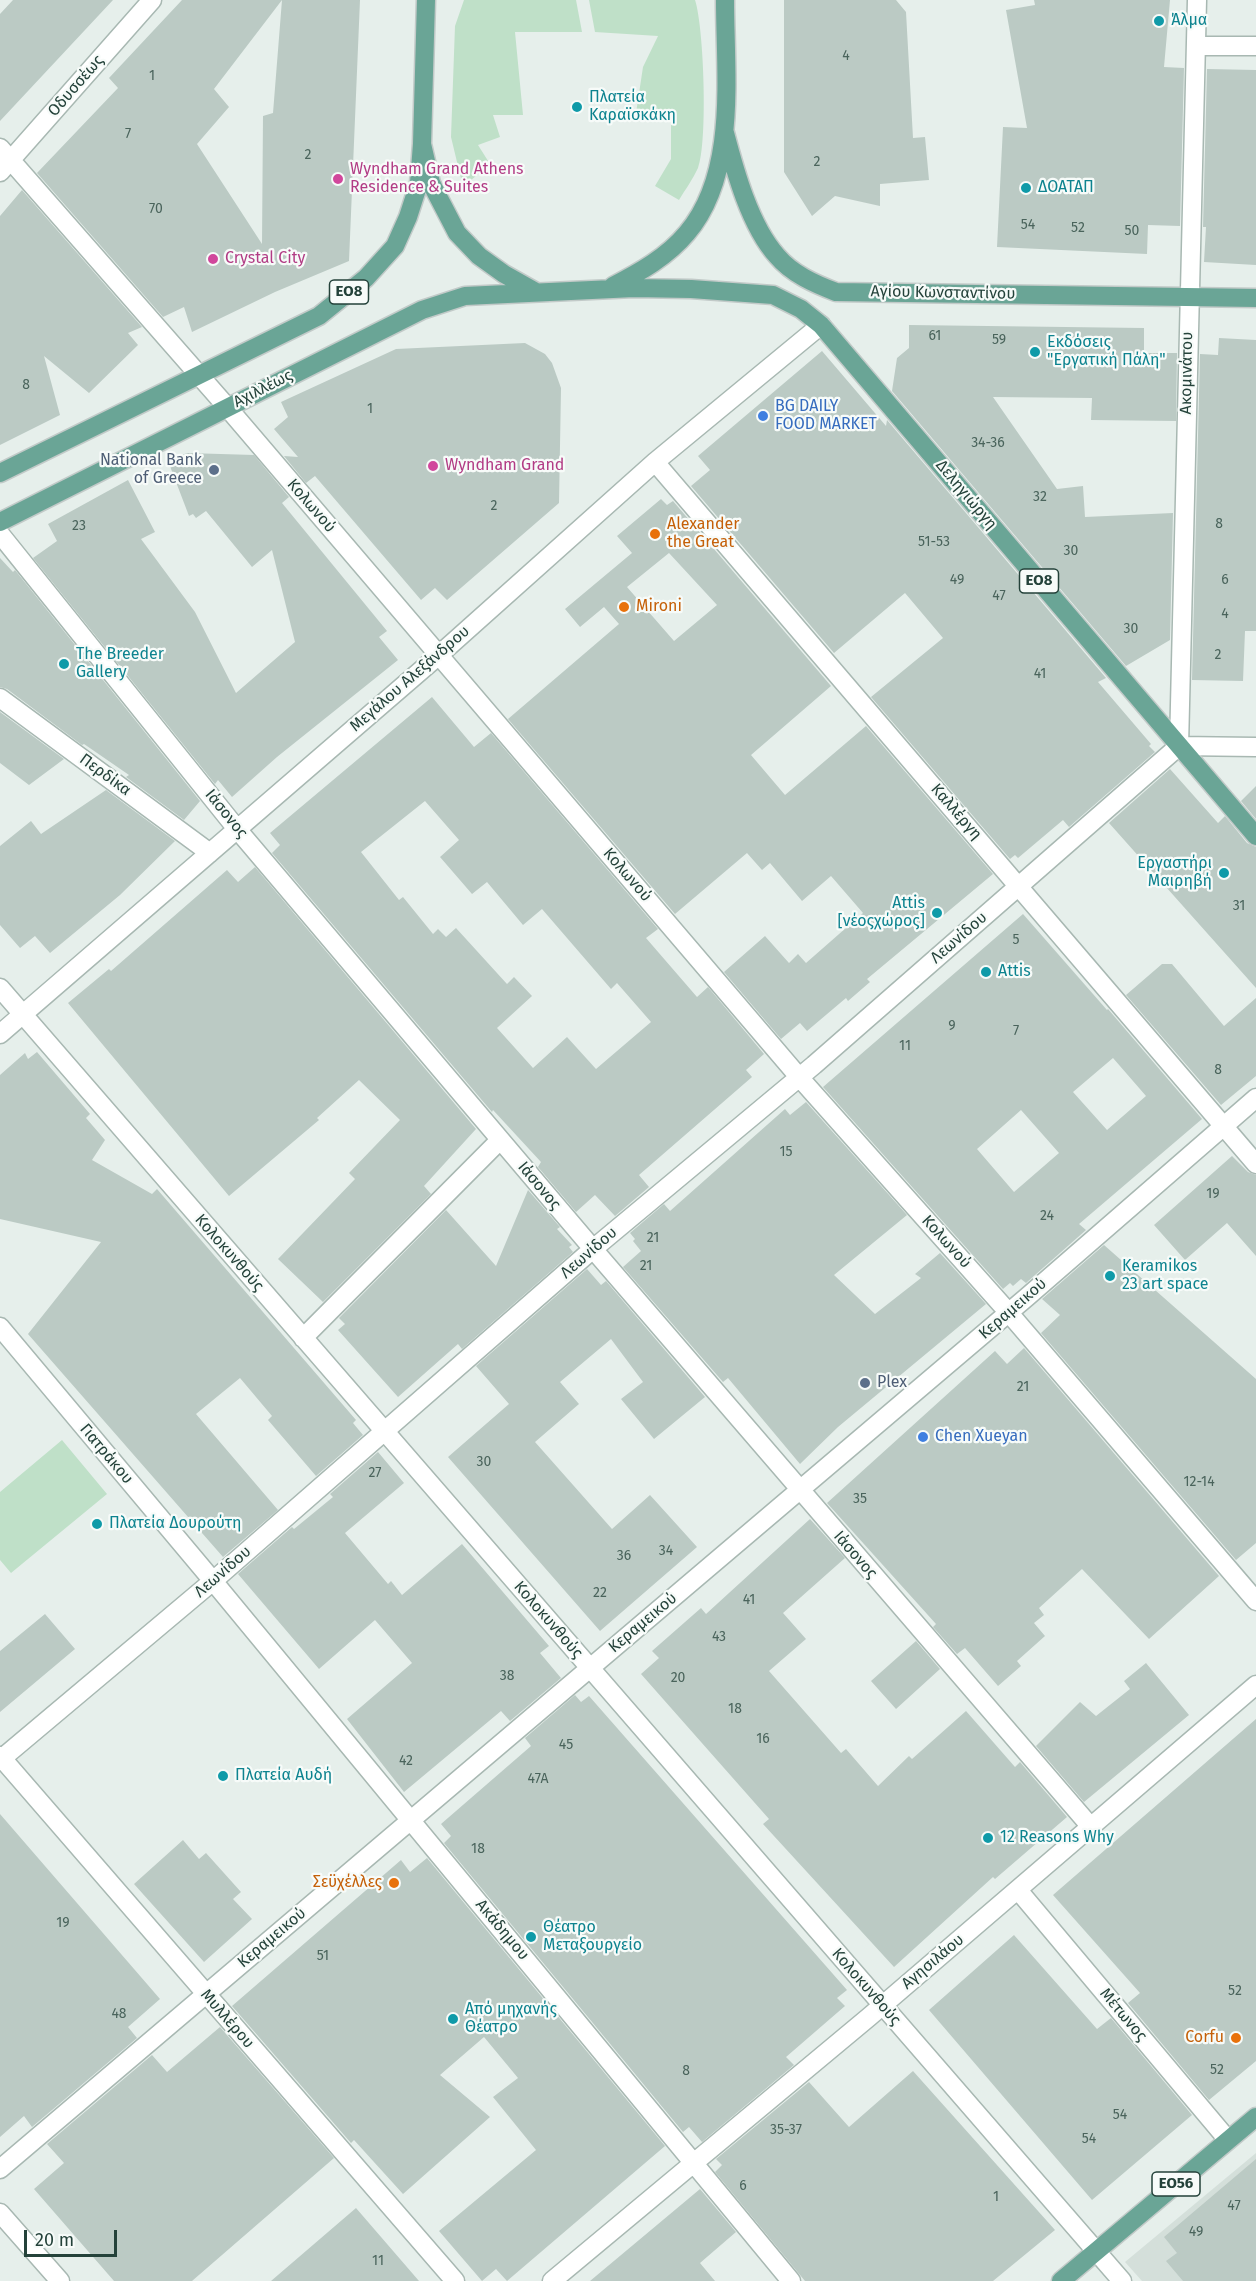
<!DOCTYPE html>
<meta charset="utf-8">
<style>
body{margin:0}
#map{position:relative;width:1256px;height:2281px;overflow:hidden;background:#e6efeb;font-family:"Fira Sans",sans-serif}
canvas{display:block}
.scale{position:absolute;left:24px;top:2230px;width:93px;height:27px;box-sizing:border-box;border:3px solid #24423a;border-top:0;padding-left:8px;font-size:18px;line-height:21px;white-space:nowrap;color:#24423a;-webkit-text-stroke:4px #f7fbf9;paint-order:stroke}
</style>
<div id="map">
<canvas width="1256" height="2281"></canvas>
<div class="scale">20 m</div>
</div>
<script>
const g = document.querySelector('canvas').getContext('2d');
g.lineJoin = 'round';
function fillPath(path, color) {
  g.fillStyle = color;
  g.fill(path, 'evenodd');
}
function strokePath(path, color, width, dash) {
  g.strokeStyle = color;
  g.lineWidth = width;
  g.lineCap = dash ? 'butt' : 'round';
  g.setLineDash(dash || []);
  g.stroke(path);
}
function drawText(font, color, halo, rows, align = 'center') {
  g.font = font + ' "Fira Sans",sans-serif';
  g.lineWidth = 4.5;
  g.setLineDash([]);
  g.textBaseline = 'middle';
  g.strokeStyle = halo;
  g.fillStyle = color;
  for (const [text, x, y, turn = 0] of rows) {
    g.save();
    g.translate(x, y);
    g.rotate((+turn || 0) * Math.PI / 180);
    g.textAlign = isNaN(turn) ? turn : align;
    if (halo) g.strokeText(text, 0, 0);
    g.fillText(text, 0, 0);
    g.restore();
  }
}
fillPath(new Path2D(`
 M1256 2153V2281H1142L1125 2262Z`), '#d4dfda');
fillPath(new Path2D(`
 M464 0H576L582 32H515L523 115H493L500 137 478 145 490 164 463 187 451 137 455 26Z
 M589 0H695C704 27 708 142 698 168 693 179 685 190 679 200L655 186 671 159V116L636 113 643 67 658 36 595 32Z
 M62 1440 107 1494 11 1573 0 1560V1492Z`), '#bfe0c8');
fillPath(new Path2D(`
 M13 0H113L0 121V14Z
 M182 0H282L214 89 229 107 197 144 262 244 263 116 273 113 282 0H360L349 261 275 292 192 332 184 307 163 317 37 173 118 88 109 78Z
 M784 0H896L906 12 913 138 925 137 929 180 880 184V206L835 196 812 216 784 172Z
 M1034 0H1170L1164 67 1184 68 1180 226 1148 225 1147 254 997 247 1003 127 1027 128 1006 10 1035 5Z
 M1207 69 1256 70V265L1204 262 1206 227H1203Z
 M22 190 142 327 128 333 138 345 89 393 44 356 60 415 0 445V216Z
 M909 325 1144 328V353H1177L1176 421 1091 420 1092 398 993 397 1057 489 1083 486 1085 517 1173 513 1170 640 1126 666 892 391 897 358 909 348Z
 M1219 338 1256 340V631H1245L1243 681 1192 680 1200 354 1218 355Z
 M525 343 545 354 552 363 561 388 559 503 447 600 435 588 421 600 315 476 306 483 284 456 298 457 274 429 288 417 281 402 396 349Z
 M822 351 886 426 887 420 1106 678 1098 682 1151 744 1149 746 1155 752 1069 827 1063 820 1018 858 1015 855 1010 859 871 697 943 638 905 593 834 653 691 486 710 470 698 456Z
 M187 453 254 455 289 497 282 503 387 631 379 637 398 660 277 757 232 797 218 780 215 784 33 558 57 541 48 524 128 480 155 532 141 539 195 612 236 693 295 642 272 550 252 567 206 511 196 518 193 514 189 516 168 461Z
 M661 499 667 505 673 501 831 686 751 755 785 795 866 726 993 874 867 979 870 982 848 1001 846 998 807 1031 800 1023 781 1039 724 972 765 936 789 963 798 954 806 963 863 913 831 876 802 901 770 863 762 870 747 853 675 914 508 719 619 624 604 607 580 627 565 609 632 553 617 536ZM669 553 717 605 674 641 627 587Z
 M0 558 13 572 15 570 200 801 184 820 126 777 129 775 84 744 82 745 7 689 0 687Z
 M432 697 474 747 491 733 658 929 646 938 697 997 708 987 764 1054 746 1070 752 1077 639 1175 649 1187 615 1216 595 1195 576 1212 538 1167 541 1162 493 1110 492 1112 272 853 280 845 270 833ZM425 801 459 840 440 857 472 894 487 882 523 925 542 909 611 989 617 983 651 1022 596 1069 567 1037 533 1068 497 1028 532 996 514 977 507 984 456 928 446 937 438 929 433 934 403 897 399 900 361 852Z
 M0 712 64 759 29 785 0 763Z
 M1170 769 1218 823 1225 816 1247 843 1256 847V988L1109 823Z
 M1256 786V819L1241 801Z
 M106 790 175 841 120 895 50 953 35 936 20 948 0 925V846L31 821 41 834Z
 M255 867 476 1129 424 1186 431 1194 323 1302 278 1259 355 1179 349 1173 400 1120 359 1080 317 1118 319 1120 229 1196 68 1003 109 969 111 971 227 870 238 882Z
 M1023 914 1107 1010 1108 1009 1202 1119 1079 1224 1086 1230 1026 1283 1021 1279 1013 1286 1010 1283 1003 1289 823 1087ZM1113 1058 1146 1096 1107 1130 1073 1092ZM1021 1110 1059 1153 1014 1192 977 1149Z
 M1162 964H1172L1224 1026 1256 998V1076L1221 1105 1126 995Z
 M37 1052 90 1114 86 1118 105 1140 92 1160 152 1194 157 1189 356 1420 353 1423 363 1435 316 1476 268 1420 272 1416 240 1378 196 1414 278 1510 223 1557 28 1334 101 1242 0 1219V1075L25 1053 28 1059Z
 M806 1102 907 1215 834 1275 875 1314 921 1278 915 1274 940 1253 986 1304 838 1427 800 1464 728 1378 723 1382 623 1267 641 1251 633 1241 635 1239 630 1233 664 1204 670 1211 785 1109 790 1115Z
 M1232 1156 1248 1172 1256 1175V1256L1227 1223 1185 1260 1154 1225Z
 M528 1190 560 1227 557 1229 572 1245 569 1247 573 1252 462 1349 458 1344 398 1397 338 1330 345 1324 339 1318 446 1210 496 1266Z
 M1104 1245 1256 1379V1543L1236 1560 1041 1333 1060 1315 1042 1299Z
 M587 1269 601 1285 606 1281 705 1397 654 1439 621 1399 643 1382 611 1339 560 1382 579 1404 535 1442 612 1529 650 1495 697 1547 600 1631 448 1457 509 1404 476 1366Z
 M1024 1348 1219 1576 1149 1639 1082 1569 1039 1608 1044 1615 1034 1623 1045 1636 1017 1661 1021 1666 998 1686 965 1648 957 1654 933 1627 936 1624 827 1503 995 1351 1007 1364Z
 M378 1452 404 1483 345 1533 388 1584 391 1581 402 1595 462 1544 549 1646 540 1653 561 1678 510 1721 501 1711 404 1792 347 1719 412 1663 375 1620 319 1669 238 1574 292 1527 294 1529 333 1497 330 1494Z
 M810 1519 845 1558 783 1613 806 1639 769 1671 841 1753 846 1749 878 1786 909 1756 912 1759 966 1711 1015 1767 1020 1762 1067 1817 995 1879 993 1877 894 1967 763 1824 769 1819 641 1674 659 1658 652 1651 701 1608 706 1614Z
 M45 1614 75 1649 0 1712V1651Z
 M916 1641 940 1669 896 1709 871 1681Z
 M1146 1663 1189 1715 1084 1802 1036 1746 1080 1702 1096 1716 1130 1689 1124 1681Z
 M575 1695 581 1702 589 1696 847 1990 837 1998 845 2006 786 2057 794 2065 702 2142 689 2127 683 2132 444 1843 451 1836 441 1824 531 1746 525 1738Z
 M1256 1719V2061L1209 2100 1128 2003 1140 1993 1053 1895Z
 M0 1814 160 1999 128 2027 137 2038 32 2127 24 2116 0 2137Z
 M183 1840 199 1859 206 1853 241 1892 233 1899 252 1919 204 1962 134 1884Z
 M427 1858 665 2146 507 2281 496 2269 482 2281 439 2231 536 2150 493 2097 518 2078 484 2037 440 2075 490 2117 403 2194 354 2140 351 2143 232 2006 401 1860 410 1872Z
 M1014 1935 1097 2029 1111 2018 1192 2115 1092 2200 929 2010Z
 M220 2027 334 2158 192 2281H114L34 2189 64 2163 47 2144 152 2055 167 2072Z
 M913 2071 1055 2230 993 2281H805L715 2172 722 2165 716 2159 809 2082 849 2127Z
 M1256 2159V2281H1183L1166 2261 1177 2253 1164 2237Z
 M700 2189 736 2232 700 2263 715 2281H590Z
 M356 2208 419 2281H271Z`), '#bbcac4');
const minor = new Path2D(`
 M1196 46H1256
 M0 148 227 407 799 1077 1009 1313 1256 1601
 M0 172 152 0
 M655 462 1256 1164
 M0 534 237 829 593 1249 1091 1827
 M0 698 210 853
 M1179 746 1197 0
 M1179 746 1256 747
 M0 988 1122 2281
 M0 1034 439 655 655 462 821 325
 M0 1327 213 1581 791 2281
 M303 1338 500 1140
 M0 1756 455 2281
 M0 1760 213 1581 593 1249 814 1065 1179 746
 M1018 1890 1228 2140
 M0 2169 1027 1297 1256 1098
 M0 2213 60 2281
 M552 2281 869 2017 1256 1685`);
const major = new Path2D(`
 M426 0 422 144 431 183 457 233 479 256 504 274 536 292
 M725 133C735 171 750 226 777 256 792 274 815 284 836 292L1256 298
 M613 286C640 272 667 257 687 233 738 173 725 74 725 0
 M0 473 319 316 366 278 395 246 408 217 419 183 422 144
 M0 522 422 310 465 296 634 288 691 289 773 295 801 309 821 325 1256 836
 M1061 2281 1256 2117`);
strokePath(minor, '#a8b8b2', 21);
strokePath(major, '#c2cac8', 21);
strokePath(minor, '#fff', 18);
strokePath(major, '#6aa596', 18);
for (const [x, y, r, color] of [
 [1159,21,6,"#0f9aa8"],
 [577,107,6,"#0f9aa8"],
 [338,179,6,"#d1479c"],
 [1026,188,6,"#0f9aa8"],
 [213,259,6,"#d1479c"],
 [1035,352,6,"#0f9aa8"],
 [763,416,6,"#3f7fe0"],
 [433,466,6,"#d1479c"],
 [214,470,6,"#5c6f8a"],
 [655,534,6,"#e8710a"],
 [624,607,6,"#e8710a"],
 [64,664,6,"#0f9aa8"],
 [1224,873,6,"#0f9aa8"],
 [937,913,6,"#0f9aa8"],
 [986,972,6,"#0f9aa8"],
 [1110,1276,6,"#0f9aa8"],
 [865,1383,6,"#5c6f8a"],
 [923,1437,6,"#3f7fe0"],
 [97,1524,6,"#0f9aa8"],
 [223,1776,6,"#0f9aa8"],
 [988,1838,6,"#0f9aa8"],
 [394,1883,6,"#e8710a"],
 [531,1937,6,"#0f9aa8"],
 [453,2019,6,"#0f9aa8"],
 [1236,2038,6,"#e8710a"]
]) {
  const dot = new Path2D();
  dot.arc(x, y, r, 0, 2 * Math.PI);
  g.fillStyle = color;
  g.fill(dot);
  strokePath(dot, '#f7fbf9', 2);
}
drawText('14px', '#4a645c', null, [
 ["4",846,56],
 ["1",152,76],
 ["7",128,134],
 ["2",308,155],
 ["2",817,162],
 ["70",156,209],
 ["54",1028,225],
 ["52",1078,228],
 ["50",1132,231],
 ["61",935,336],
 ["59",999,340],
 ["8",26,385],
 ["1",370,409],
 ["34-36",988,443],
 ["32",1040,497],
 ["2",494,506],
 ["8",1219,524],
 ["23",79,526],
 ["51-53",934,542],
 ["30",1071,551],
 ["49",957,580],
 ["6",1225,580],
 ["47",999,596],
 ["4",1225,614],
 ["30",1131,629],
 ["2",1218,655],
 ["41",1040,674],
 ["31",1239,906],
 ["5",1016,940],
 ["9",952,1026],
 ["7",1016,1031],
 ["11",905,1046],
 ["8",1218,1070],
 ["15",786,1152],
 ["19",1213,1194],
 ["24",1047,1216],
 ["21",653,1238],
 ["21",646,1266],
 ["21",1023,1387],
 ["30",484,1462],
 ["27",375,1473],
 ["12-14",1199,1482],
 ["35",860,1499],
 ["34",666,1551],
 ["36",624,1556],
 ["22",600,1593],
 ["41",749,1600],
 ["43",719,1637],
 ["38",507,1676],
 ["20",678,1678],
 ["18",735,1709],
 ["16",763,1739],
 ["45",566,1745],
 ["42",406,1761],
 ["47Α",538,1779],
 ["18",478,1849],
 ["19",63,1923],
 ["51",323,1956],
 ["52",1235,1991],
 ["48",119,2014],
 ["52",1217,2070],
 ["8",686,2071],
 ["54",1120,2115],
 ["35-37",786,2130],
 ["54",1089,2139],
 ["6",743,2186],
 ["1",996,2197],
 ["47",1234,2206],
 ["49",1196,2232],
 ["11",378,2261]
]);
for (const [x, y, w] of [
 [349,292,39],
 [1039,581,39],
 [1176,2184,48]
]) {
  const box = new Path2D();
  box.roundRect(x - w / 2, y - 12, w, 24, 4.5);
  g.fillStyle = '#f7fbf9';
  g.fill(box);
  strokePath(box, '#24423a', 1.5);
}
drawText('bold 15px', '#24423a', null, [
 ["ΕΟ8",349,292],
 ["ΕΟ8",1039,581],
 ["ΕΟ56",1176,2184]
]);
drawText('16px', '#0d838f', '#f7fbf9', [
 ["Άλμα",1171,21],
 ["Πλατεία",589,98],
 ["Καραϊσκάκη",589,116],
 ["ΔΟΑΤΑΠ",1038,188],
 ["Εκδόσεις",1047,343],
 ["\"Εργατική Πάλη\"",1047,361],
 ["The Breeder",76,655],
 ["Gallery",76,673],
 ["Εργαστήρι",1212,864,"right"],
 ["Μαιρηβή",1212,882,"right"],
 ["Attis",925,904,"right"],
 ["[νέοςχώρος]",925,922,"right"],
 ["Attis",998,972],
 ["Keramikos",1122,1267],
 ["23 art space",1122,1285],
 ["Πλατεία Δουρούτη",109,1524],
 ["Πλατεία Αυδή",235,1776],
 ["12 Reasons Why",1000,1838],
 ["Θέατρο",543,1928],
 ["Μεταξουργείο",543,1946],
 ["Από μηχανής",465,2010],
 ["Θέατρο",465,2028]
], 'left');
drawText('16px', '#24423a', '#f7fbf9', [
 ["Οδυσσέως",76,86,-49],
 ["Αγίου Κωνσταντίνου",943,293,1],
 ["Ακομινάτου",1187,373,-89],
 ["Αχιλλέως",263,389,-27],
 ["Δεληγιώργη",966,495,50],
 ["Κολωνού",311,506,49],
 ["Μεγάλου Αλεξάνδρου",410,679,-41],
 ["Περδίκα",105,775,36],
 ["Καλλέργη",956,812,49],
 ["Ιάσονος",226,814,51],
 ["Κολωνού",627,875,49],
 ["Λεωνίδου",959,938,-41],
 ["Ιάσονος",539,1186,50],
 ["Κολωνού",946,1242,48],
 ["Κολοκυνθούς",229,1253,49],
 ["Λεωνίδου",589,1253,-41],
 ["Κεραμεικού",1013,1309,-41],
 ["Γιατράκου",106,1454,50],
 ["Ιάσονος",855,1555,49],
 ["Λεωνίδου",223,1572,-41],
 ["Κολοκυνθούς",548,1620,49],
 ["Κεραμεικού",643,1623,-40],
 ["Ακάδημου",502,1930,50],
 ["Κεραμεικού",272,1938,-40],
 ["Αγησιλάου",933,1962,-40],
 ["Κολοκυνθούς",866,1987,49],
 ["Μέτωνος",1123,2015,50],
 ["Μυλλέρου",227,2019,49]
]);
drawText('16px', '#b23c85', '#f7fbf9', [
 ["Wyndham Grand Athens",350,170],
 ["Residence & Suites",350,188],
 ["Crystal City",225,259],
 ["Wyndham Grand",445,466]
], 'left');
drawText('16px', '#366cbe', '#f7fbf9', [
 ["BG DAILY",775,407],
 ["FOOD MARKET",775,425],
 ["Chen Xueyan",935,1437]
], 'left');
drawText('16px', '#4e5e75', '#f7fbf9', [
 ["National Bank",202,461],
 ["of Greece",202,479],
 ["Plex",877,1383,"left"]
], 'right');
drawText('16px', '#c56008', '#f7fbf9', [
 ["Alexander",667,525],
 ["the Great",667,543],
 ["Mironi",636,607],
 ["Σεϋχέλλες",382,1883,"right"],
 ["Corfu",1224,2038,"right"]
], 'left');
</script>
